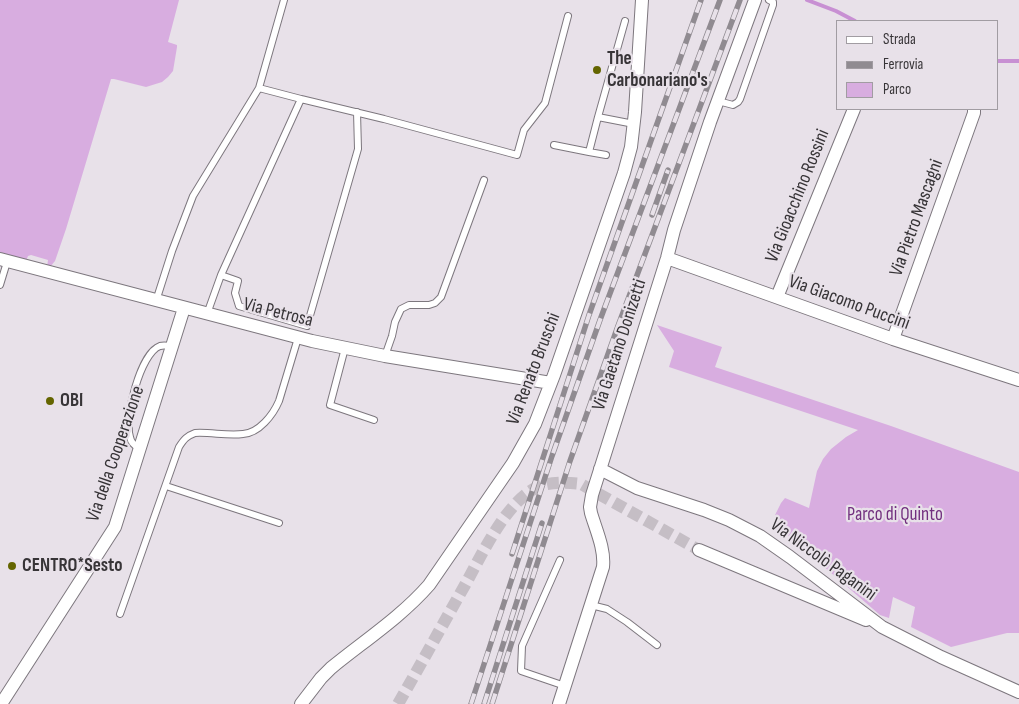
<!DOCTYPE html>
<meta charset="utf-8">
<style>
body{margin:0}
#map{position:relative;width:1019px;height:704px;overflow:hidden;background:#e8e1e9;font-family:"Sofia Sans Condensed",sans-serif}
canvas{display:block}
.legend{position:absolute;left:836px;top:20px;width:162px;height:90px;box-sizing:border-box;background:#e8e1e9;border:1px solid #a19ca2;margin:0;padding:6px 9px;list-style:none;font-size:15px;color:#373437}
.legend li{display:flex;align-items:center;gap:10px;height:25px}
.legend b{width:25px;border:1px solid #a19ca2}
</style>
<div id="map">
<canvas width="1019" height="704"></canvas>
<ul class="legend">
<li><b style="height:6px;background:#fff"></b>Strada</li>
<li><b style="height:6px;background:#908b91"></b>Ferrovia</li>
<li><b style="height:14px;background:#d8ade0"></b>Parco</li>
</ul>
</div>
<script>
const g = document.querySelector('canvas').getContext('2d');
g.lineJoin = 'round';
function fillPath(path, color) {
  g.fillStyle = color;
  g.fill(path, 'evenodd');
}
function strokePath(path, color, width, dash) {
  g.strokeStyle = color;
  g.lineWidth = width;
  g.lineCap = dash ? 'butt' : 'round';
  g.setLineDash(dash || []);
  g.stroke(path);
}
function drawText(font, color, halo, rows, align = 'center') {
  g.font = font + ' "Sofia Sans Condensed",sans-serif';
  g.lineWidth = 4.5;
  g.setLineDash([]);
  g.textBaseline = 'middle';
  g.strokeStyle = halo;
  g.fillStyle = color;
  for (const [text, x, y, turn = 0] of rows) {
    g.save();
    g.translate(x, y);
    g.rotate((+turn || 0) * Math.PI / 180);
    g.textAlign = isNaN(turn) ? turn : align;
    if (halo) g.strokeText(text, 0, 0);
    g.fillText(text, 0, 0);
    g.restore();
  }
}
fillPath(new Path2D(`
 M0 0H179L168 42 177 45V47L173 71 168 77 162 82 146 87 114 79H111L66 229 55 261 50 267H47L48 260 31 255 28 256 26 261 0 253Z
 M657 325 722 347 715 367 891 426 1019 472V633H1007L951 647 911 627 915 607 893 597 889 618 880 615 780 529 775 515 781 503 785 498 809 508 817 471 823 459 831 449 846 437 858 430 669 367 674 351Z`), '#d8ade0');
strokePath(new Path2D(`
 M807 0 836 11 855 21
 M998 61H1019`), '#c890d3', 4);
strokePath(new Path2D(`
 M398 704C421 664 443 624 465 585 481 556 502 511 529 492 544 481 564 482 581 484L699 550`), '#c5bec5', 12, [12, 6]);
const lane = new Path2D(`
 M284 0 259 88 301 99
 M625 21 598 117 634 124
 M718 101 733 105 738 102 740 99 773 5V2L769 0
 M554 145 589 152 598 117
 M589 152 606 155
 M221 275 238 281 235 293 239 306 307 326 358 149 357 112
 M0 285 7 262
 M156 301 172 251 193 196 259 88
 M207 314 221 275 301 99 384 119 517 155 524 130 545 103 568 16
 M345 348 330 405 374 420
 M385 356 392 336 395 322 401 309 409 305H429L435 303 441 297 484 180
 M139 448C135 446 131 443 130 437 124 419 140 353 160 346 164 345 168 346 172 346
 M166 486 279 523
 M560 560 522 646 521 671 565 686
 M591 605 607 609 627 622 657 645
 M120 614 179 447C184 439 187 436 195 433 211 432 227 436 243 434 259 433 273 415 279 401L298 338`);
const street = new Path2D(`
 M667 258 893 339 1019 380
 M0 259 312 341 385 356 551 383
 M777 297 854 109
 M893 339 974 113V109
 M600 469 637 488 704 510 729 520 760 536 790 557 882 627 941 657 1019 692
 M699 550 866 620
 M1 704 115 527 184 308
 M301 704 321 678 331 668C364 641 401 617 429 585L513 463 535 424 554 375 624 173 631 147 635 112 642 0
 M559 704 603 567C605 549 596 530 591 513L590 507 592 495 667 258 674 230 710 122 755 0`);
strokePath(lane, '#7d777e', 8);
strokePath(street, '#7d777e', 14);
strokePath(lane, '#fff', 6);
strokePath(street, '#fff', 12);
const rail = new Path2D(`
 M652 215 668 170
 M512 554 589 315 701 0
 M471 704 552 456 600 320 720 0
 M484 704 542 523
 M492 704 570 461 618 326 740 0`);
strokePath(rail, '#908b91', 5.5);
strokePath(rail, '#e8e1e9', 4, [11]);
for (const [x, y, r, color] of [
 [597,70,5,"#646500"],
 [50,401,5,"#646500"],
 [12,566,5,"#646500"]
]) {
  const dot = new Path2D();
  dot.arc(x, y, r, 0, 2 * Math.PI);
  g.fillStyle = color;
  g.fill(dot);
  strokePath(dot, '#e8e1e9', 2);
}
drawText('bold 19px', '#373437', '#e8e1e9', [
 ["The",607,59],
 ["Carbonariano's",607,81],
 ["OBI",60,401],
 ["CENTRO*Sesto",22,566]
], 'left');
drawText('19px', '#373437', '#e8e1e9', [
 ["Via Gioacchino Rossini",798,196,-68],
 ["Via Pietro Mascagni",917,218,-70],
 ["Via Giacomo Puccini",849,303,20],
 ["Via Petrosa",278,313,14],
 ["Via Gaetano Donizetti",620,345,-72],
 ["Via Renato Bruschi",534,369,-69],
 ["Via della Cooperazione",116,454,-71],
 ["Via Niccolò Paganini",823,560,36]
]);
drawText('19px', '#72307f', '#e8e1e9', [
 ["Parco di Quinto",895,515]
]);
</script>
